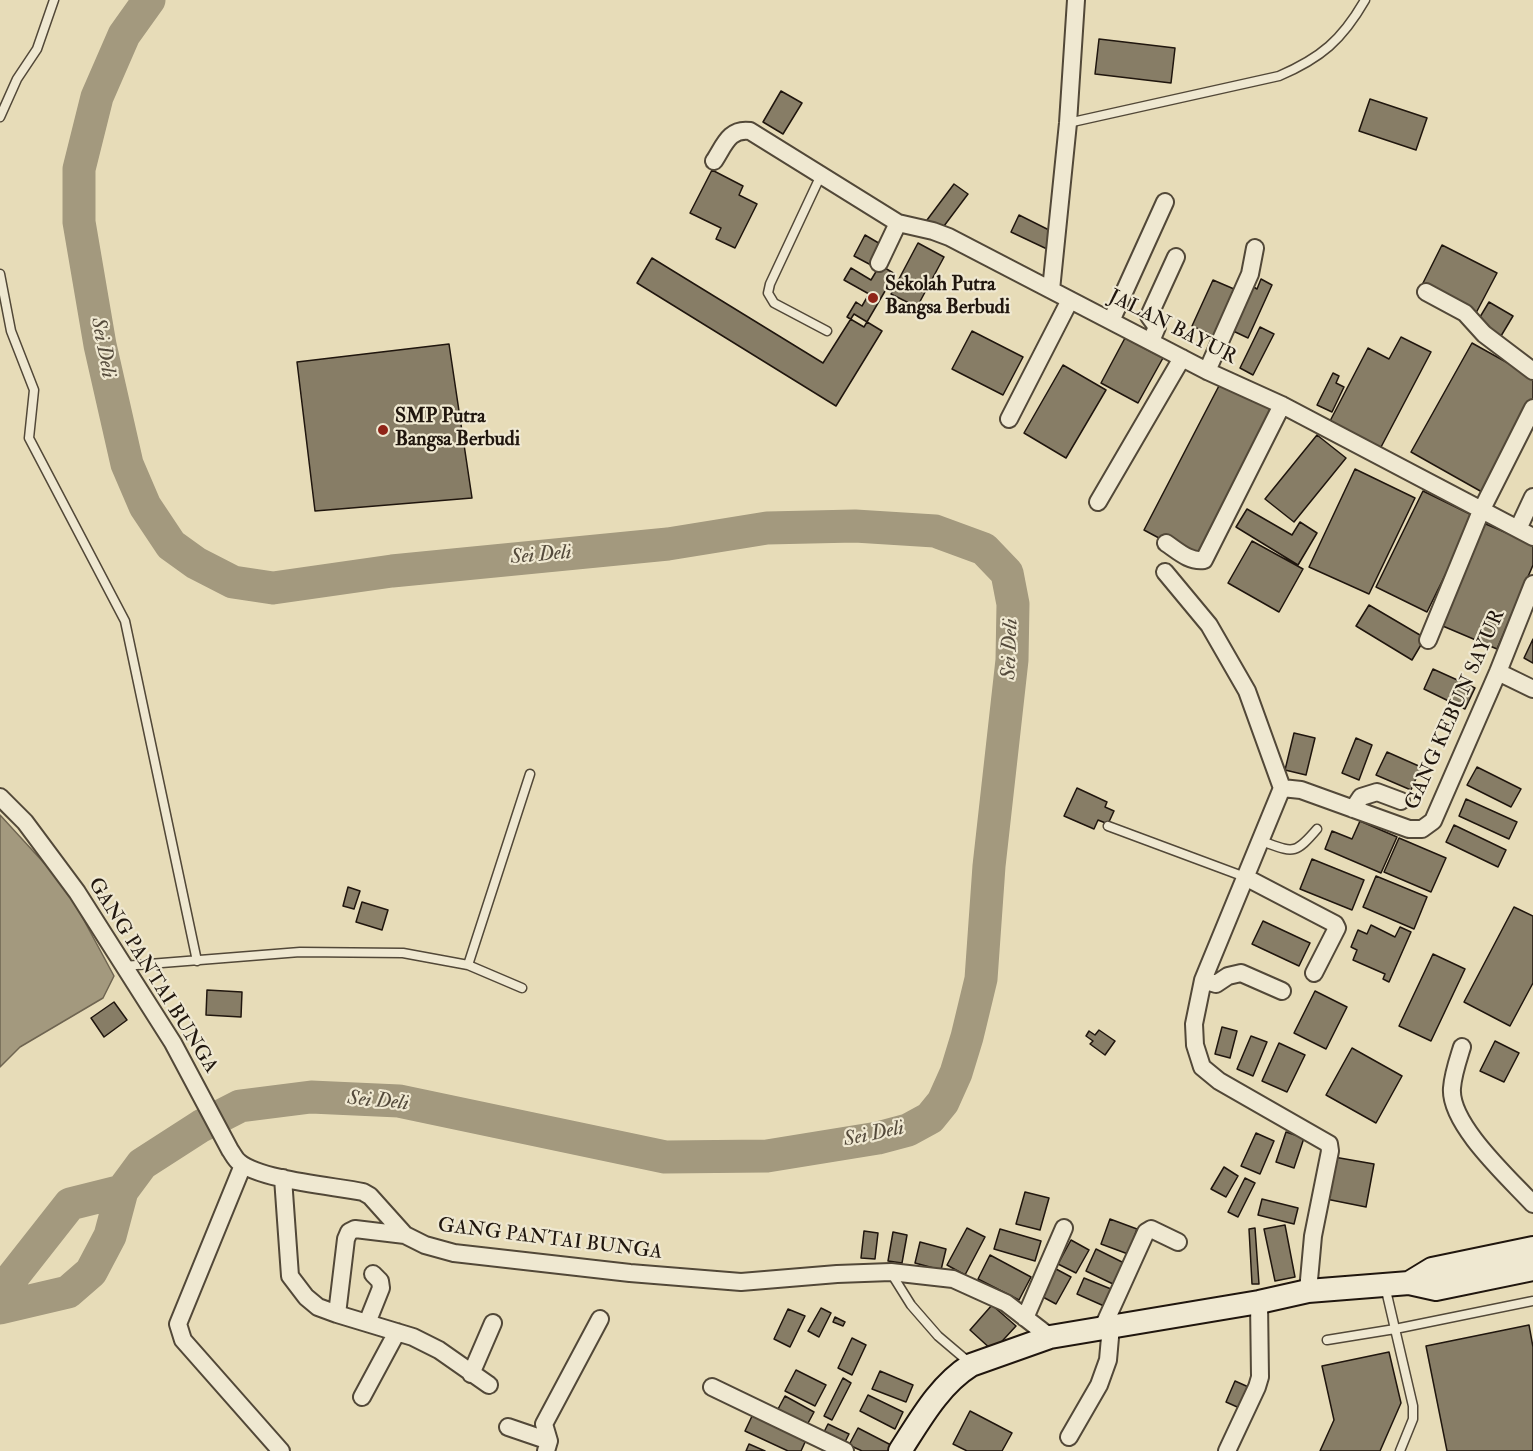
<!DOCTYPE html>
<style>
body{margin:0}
canvas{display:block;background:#e7dcb8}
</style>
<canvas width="1533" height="1451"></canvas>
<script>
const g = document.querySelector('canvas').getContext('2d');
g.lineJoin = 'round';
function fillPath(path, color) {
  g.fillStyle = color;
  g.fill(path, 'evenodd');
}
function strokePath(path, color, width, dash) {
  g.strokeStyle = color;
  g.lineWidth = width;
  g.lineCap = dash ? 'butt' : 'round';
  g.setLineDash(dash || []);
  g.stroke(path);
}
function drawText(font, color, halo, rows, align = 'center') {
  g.font = font + ' "IM FELL Double Pica",serif';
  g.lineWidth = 4.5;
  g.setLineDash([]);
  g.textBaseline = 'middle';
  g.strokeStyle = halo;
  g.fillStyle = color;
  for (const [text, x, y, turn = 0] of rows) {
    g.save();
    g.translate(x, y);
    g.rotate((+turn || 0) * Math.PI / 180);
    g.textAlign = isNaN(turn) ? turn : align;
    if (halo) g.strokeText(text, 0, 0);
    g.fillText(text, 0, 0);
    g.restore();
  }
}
const water = new Path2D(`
 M0 815 66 887 114 976 103 998 20 1047 0 1067Z`);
fillPath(water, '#a3997e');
strokePath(water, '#6f6551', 1.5);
strokePath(new Path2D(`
 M0 1293 70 1204 122 1191
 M0 1308 68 1292 91 1272 110 1236 122 1191 142 1164 201 1126 240 1106 311 1097 399 1101 665 1157 767 1156 878 1138 908 1130 930 1118 943 1102 956 1073 967 1037 981 979 989 866 1012 660 1013 604 1007 573 984 549 935 531 855 526 767 528 668 544 392 571 273 588 233 582 196 563 171 545 145 506 127 464 100 345 79 222V169L97 97 124 35 149 0`), '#a3997e', 33);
const building = new Path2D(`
 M1099 39 1175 48 1171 83 1095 74Z
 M781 91 802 103 783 134 763 122Z
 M1370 99 1427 118 1416 150 1359 131Z
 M712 170 743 186 739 195 757 204 735 248 716 239 721 228 690 213Z
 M954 184 968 194 941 230 927 220Z
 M1019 215 1055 233 1047 249 1011 232Z
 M865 235 882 245 871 265 854 256Z
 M918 243 944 257 917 307 891 294Z
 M1442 245 1497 273 1476 313 1422 285Z
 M652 258 823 363 854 314 882 331 836 406 637 283Z
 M880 265 895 274 864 327 847 317 856 302 862 306 869 294 844 280 851 268 871 280Z
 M1261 279 1272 285 1248 338 1231 330 1252 286 1257 289Z
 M1213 280 1241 292 1220 339 1192 326Z
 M1489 302 1513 316 1501 336 1477 322Z
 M1260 327 1274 334 1253 375 1240 368Z
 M972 331 1023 357 1003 395 952 369Z
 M1401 337 1431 352 1380 449 1329 423 1368 348 1389 359Z
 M1125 338 1163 358 1138 403 1101 383Z
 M1472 343 1533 377V402L1482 492 1411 452Z
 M449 344 472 498 315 511 297 362Z
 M1063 365 1106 390 1066 458 1024 433Z
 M1333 373 1339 376 1336 383 1344 387 1332 412 1317 405Z
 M1222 380 1277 408 1198 559 1144 530Z
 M1317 435 1346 458 1294 522 1265 499Z
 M1355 469 1415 498 1369 594 1309 567Z
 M1423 491 1474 516 1427 612 1376 587Z
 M1247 509 1292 535 1300 522 1317 533 1298 565 1236 527Z
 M1481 522 1533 544V565L1497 649 1438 624Z
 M1252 541 1303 569 1279 612 1228 583Z
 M1369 605 1425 638 1412 660 1356 626Z
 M1533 639V663L1524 658Z
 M1433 669 1475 688 1465 709 1424 689Z
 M1294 733 1315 738 1306 775 1285 770Z
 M1356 738 1372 745 1359 780 1342 773Z
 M1387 752 1421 767 1411 790 1376 775Z
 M1477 767 1521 789 1511 807 1467 785Z
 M1077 788 1107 802 1105 807 1114 811 1108 824 1098 820 1094 829 1064 816Z
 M1466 799 1517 822 1509 839 1459 816Z
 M1360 821 1397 837 1381 873 1325 849 1332 831 1352 839Z
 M1454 825 1506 850 1498 867 1446 842Z
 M1399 838 1446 858 1431 892 1384 872Z
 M1312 859 1364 880 1352 910 1300 889Z
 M1376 876 1427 897 1414 929 1363 907Z
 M348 887 360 891 354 909 343 906Z
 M362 902 388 910 382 930 356 922Z
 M1514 907 1533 916V983L1510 1026 1464 1002Z
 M1263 921 1310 943 1299 966 1252 944Z
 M1371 925 1395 937 1400 927 1411 932 1389 982 1383 979 1385 974 1353 960 1357 950 1351 947 1358 930 1367 934Z
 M1433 954 1465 969 1431 1041 1399 1026Z
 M207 990 242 992 241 1017 206 1015Z
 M1315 991 1347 1007 1326 1049 1294 1033Z
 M114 1002 127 1020 104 1037 91 1018Z
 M1222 1027 1237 1031 1230 1058 1215 1054Z
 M1099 1030 1115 1041 1105 1055 1090 1044 1093 1041 1086 1036 1089 1031 1095 1035Z
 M1251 1036 1267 1042 1253 1076 1237 1069Z
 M1495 1041 1519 1053 1504 1082 1480 1071Z
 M1279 1043 1305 1055 1287 1092 1262 1081Z
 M1352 1048 1402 1076 1376 1123 1326 1095Z
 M1286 1132 1304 1138 1294 1168 1276 1162Z
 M1256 1133 1274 1141 1260 1174 1241 1166Z
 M1334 1157 1374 1164 1366 1207 1326 1199Z
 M1224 1167 1238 1176 1226 1197 1211 1189Z
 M1245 1178 1255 1183 1238 1217 1228 1212Z
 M1025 1192 1049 1198 1040 1230 1016 1224Z
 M1262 1199 1298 1208 1294 1224 1258 1215Z
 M1110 1219 1137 1229 1128 1254 1101 1244Z
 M1285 1225 1295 1277 1275 1281 1264 1229Z
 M967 1228 985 1237 965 1275 947 1265Z
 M1255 1228 1259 1284H1252L1249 1229Z
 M1000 1229 1041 1241 1035 1261 994 1249Z
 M864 1231 878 1233 875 1259 861 1258Z
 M893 1232 907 1235 902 1263 888 1261Z
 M1071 1240 1089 1250 1076 1273 1058 1264Z
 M920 1242 946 1249 941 1270 915 1263Z
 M1096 1249 1124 1263 1113 1284 1086 1271Z
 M990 1255 1031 1277 1019 1300 978 1279Z
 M1056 1269 1071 1277 1056 1304 1041 1296Z
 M1084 1278 1111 1289 1104 1306 1077 1294Z
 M992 1305 1016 1326 993 1351 970 1330Z
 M821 1308 831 1313 819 1337 808 1331Z
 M788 1309 805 1316 790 1347 774 1339Z
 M835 1317 845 1322 843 1326 833 1322Z
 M1529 1325 1533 1347V1451H1447L1426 1346Z
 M852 1338 866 1345 852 1375 838 1368Z
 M1389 1352 1401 1403 1380 1451H1320L1334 1420 1322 1366Z
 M796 1370 826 1385 815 1406 785 1391Z
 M880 1371 913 1385 906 1402 872 1389Z
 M843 1378 851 1383 832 1420 824 1416Z
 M1235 1381 1253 1389 1244 1410 1226 1402Z
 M868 1395 903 1412 895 1429 860 1411Z
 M785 1396 814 1412 807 1425 778 1409Z
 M970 1411 1012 1433 1002 1451H967L953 1444Z
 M753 1414 806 1440 801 1451H788L745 1431Z
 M828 1424 849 1434 844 1444 823 1434Z
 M858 1428 891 1445 888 1451H862L849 1445Z
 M749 1444 765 1451H746Z`);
fillPath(building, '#877d66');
strokePath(building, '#20160e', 1.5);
const lane = new Path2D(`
 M0 117 17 79 37 49 54 0
 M1068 123 1279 76C1321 58 1342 40 1365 0
 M821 175 770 284 768 293 774 303 827 331
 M0 274 11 331 34 390 29 438 125 621 197 961
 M1108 826 1245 877
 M1261 841C1293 852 1294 856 1317 829
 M468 965 530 774
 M124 966 300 952 403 953 468 965 522 988
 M891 1273 911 1305 938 1336 971 1364
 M1385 1286 1413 1406V1419L1400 1451
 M1327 1340 1395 1329 1533 1301`);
const street = new Path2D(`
 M1076 0 1068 123 1051 290 1207 371 1282 405 1533 537
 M714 161C724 146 729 128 750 131L898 223 933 231 949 237 1051 290
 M879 263 898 223
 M1426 292 1465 313 1484 334 1533 371
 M1111 321 1165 202
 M1151 341 1157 327 1149 316 1176 257
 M1207 371 1250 274 1255 248
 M1009 419 1070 300
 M1098 502 1182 358
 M1518 529 1533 497
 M1166 543C1178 551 1189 562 1204 560L1282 405
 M1165 572 1209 625 1247 691 1282 788
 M1428 640 1481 511 1533 408
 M1498 672 1533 689
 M0 797 25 822 77 892 173 1043 230 1150C233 1154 235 1159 239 1162 260 1180 334 1186 363 1192L370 1196 405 1235 425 1245 454 1253 630 1273 741 1282 837 1274 891 1272 953 1279 1006 1303 1050 1337
 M1353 809 1361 797 1377 792 1401 801
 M1245 877 1335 924 1337 928 1314 973
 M1203 980 1216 984 1228 976 1241 973 1282 991
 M1462 1047C1458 1060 1453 1074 1452 1088 1449 1124 1509 1178 1533 1204
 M243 1165 178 1324 183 1340 281 1451
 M283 1178 290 1276 306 1297 318 1307 337 1314 413 1337 439 1350 489 1385
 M1308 1291 1313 1236 1330 1151 1329 1144 1219 1081 1202 1067 1195 1045 1194 1024 1203 980 1282 788 1301 790 1409 829H1422L1433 821 1498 672 1533 584
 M337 1314 346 1239 349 1232 355 1229 405 1235
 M1025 1318 1064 1228
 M367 1323 381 1288 380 1281 373 1274
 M1103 1327 1146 1232 1151 1229 1178 1242
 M471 1374 493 1323
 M712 1387 845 1451
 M362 1397 397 1332
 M508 1427 549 1441
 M1069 1437 1099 1385 1108 1360 1111 1326
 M546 1451 549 1441 544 1424 600 1319
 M1227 1451 1257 1387 1260 1377 1259 1302`);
const secondary = new Path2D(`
 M1409 1283 1432 1269 1533 1248
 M900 1451C920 1420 939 1385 971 1365L1050 1337 1259 1302 1308 1291 1409 1283 1436 1289 1533 1269`);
strokePath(lane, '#524838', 11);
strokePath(street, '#524838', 20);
strokePath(secondary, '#20160e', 26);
strokePath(lane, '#efe8d1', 8);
strokePath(street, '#efe8d1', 16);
strokePath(secondary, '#efe8d1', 22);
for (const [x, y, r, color] of [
 [873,298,6,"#8f2418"],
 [383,430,6,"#8f2418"]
]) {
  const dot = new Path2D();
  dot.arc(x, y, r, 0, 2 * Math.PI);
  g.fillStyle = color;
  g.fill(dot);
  strokePath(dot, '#efe8d1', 2);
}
drawText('bold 20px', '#20160e', '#efe8d1', [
 ["Sekolah Putra",885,286],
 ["Bangsa Berbudi",885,309],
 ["SMP Putra",395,418],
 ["Bangsa Berbudi",395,441]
], 'left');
drawText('20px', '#20160e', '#efe8d1', [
 ["JALAN BAYUR",1172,328,27],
 ["GANG KEBUN SAYUR",1456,710,-66],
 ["GANG PANTAI BUNGA",152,976,58],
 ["GANG PANTAI BUNGA",550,1240,7]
]);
drawText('italic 21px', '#544a3b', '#efe8d1', [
 ["Sei Deli",102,348,79],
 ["Sei Deli",541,556,-5],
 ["Sei Deli",1011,649,-88],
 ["Sei Deli",378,1102,5],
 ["Sei Deli",874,1135,-12]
]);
</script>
